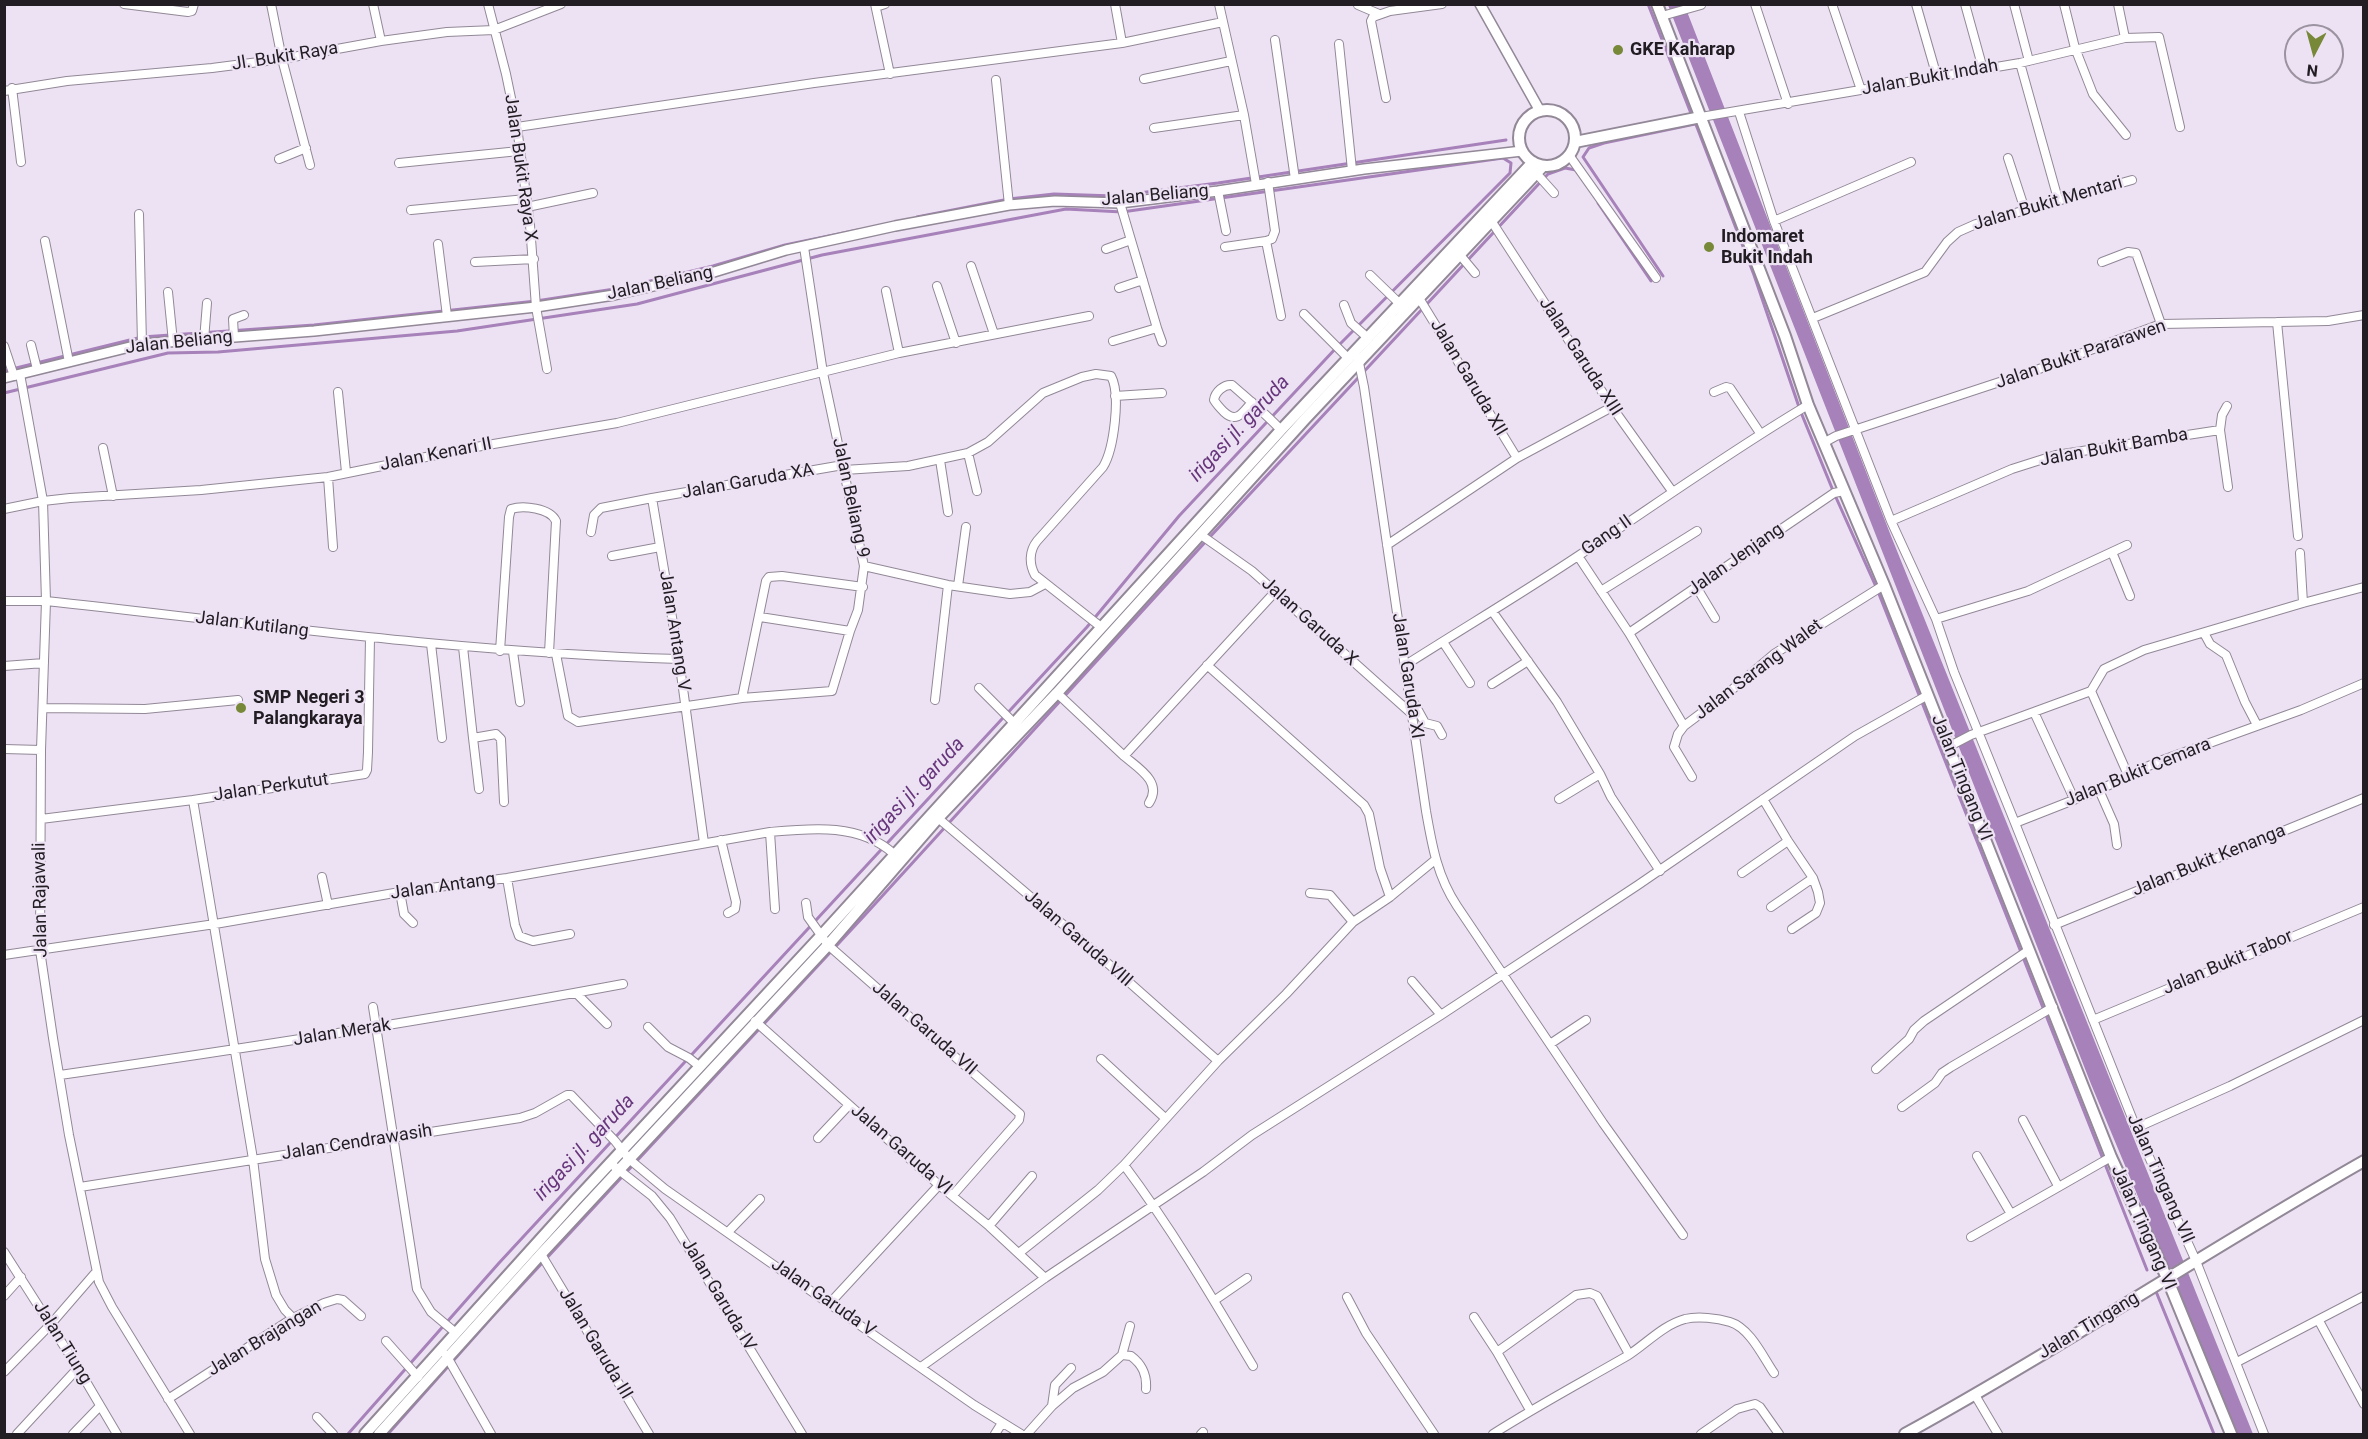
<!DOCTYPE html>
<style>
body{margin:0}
#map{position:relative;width:2368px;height:1439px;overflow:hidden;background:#ede2f3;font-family:Roboto,sans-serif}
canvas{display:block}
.frame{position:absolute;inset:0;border:6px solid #211d23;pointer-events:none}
.north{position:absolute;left:2284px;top:24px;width:60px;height:60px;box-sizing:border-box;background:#ede2f3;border:2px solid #9b93a0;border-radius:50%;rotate:186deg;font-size:16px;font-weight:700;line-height:24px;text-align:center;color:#211d23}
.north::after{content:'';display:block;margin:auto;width:21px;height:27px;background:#778838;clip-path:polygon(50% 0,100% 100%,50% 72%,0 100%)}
</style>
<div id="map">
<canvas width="2368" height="1439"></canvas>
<div class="frame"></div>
<div class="north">N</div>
</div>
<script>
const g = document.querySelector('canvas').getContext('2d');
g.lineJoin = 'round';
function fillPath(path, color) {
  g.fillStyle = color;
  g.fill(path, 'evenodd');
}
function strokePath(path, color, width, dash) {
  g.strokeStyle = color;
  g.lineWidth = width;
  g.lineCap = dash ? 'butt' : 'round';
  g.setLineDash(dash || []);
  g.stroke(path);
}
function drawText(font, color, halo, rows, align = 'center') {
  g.font = font + ' Roboto,sans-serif';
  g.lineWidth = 4.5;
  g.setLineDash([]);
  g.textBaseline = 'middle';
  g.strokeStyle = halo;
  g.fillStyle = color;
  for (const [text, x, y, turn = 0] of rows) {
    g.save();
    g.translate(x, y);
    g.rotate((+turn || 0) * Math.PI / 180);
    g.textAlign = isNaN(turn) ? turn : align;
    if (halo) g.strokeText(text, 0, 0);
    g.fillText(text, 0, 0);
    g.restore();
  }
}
fillPath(new Path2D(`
 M1668 5H1684L1686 9 1891 536 2253 1434H2237L2091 1084Z`), '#a781b9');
strokePath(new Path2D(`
 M1648 4 1692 116
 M1695 122 1754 275 1800 410 1834 493 1877 589 2147 1270
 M1598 203 1651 281
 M917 217 1009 199 1054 194 1115 196 1218 183 1506 140
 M1663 276 1583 157 1589 148 1604 143 1695 124
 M4 371 142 337 314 325 536 301 621 288 713 266 785 245 858 230
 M4 393 168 353 218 352 457 331 637 304 822 255 1066 209 1122 212 1503 158 1511 163 1510 173 1337 347 1179 516 1087 627 499 1263 348 1434
 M2155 1289 2214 1434
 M388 1434 493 1316 864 916 1208 539 1548 174 1565 168 1576 170`), '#a781b9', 3);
const minor = new Path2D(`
 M124 4 188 12 192 11 194 4
 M271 4 282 59 310 165
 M373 4 381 41
 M488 4 506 74 517 127 530 225 536 307 547 369
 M875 4 890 74
 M1115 4 1122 43
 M1219 4 1244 115 1256 184
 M1755 4 1788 104
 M1832 4 1861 90
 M1916 4 1937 77
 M1965 4 1983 69
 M2014 4 2029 61
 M2064 4 2075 48 2093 94 2126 135
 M2118 4 2125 38
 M1358 5 1379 14
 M876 7 885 4
 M1662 16 1701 5
 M1275 40 1295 179
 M1339 44 1352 170
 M2020 63 2058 199
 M1144 79 1231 61
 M996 80 1009 205
 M12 88 21 162
 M4 91 67 81 212 68 282 59 381 41 447 32 494 30 561 4
 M1386 98 1371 21 1373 17 1390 11 1442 4
 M1739 112 1774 221 1891 521 1936 619 1954 672 2015 823
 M1701 117 2020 63 2125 38 2159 37 2180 127
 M517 127 814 83 1122 43 1223 22
 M1154 128 1244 115
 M1569 155 1656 278
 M2008 158 2025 210
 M279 159 306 148
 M399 163 519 151
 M1536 173 1554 193
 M1268 182 1275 231 1272 239 1266 241 1281 316
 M1218 191 1226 231
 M527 207 593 193
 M411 210 526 199
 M139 214 142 344
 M1774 221 1911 162
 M1492 222 1612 407 1672 491
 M45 241 69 362
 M438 244 447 316
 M804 247 823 373 864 566 948 585 1010 594 1030 592 1045 584
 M1225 247 1266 241
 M1106 249 1131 240
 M1460 255 1475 273
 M475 262 534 259
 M2102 262 2128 252 2136 253 2161 324
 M971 266 994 334
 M1370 275 1400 304
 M937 286 956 343
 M1119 288 1143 280
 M886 291 899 353
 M168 292 173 342
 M1419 298 1517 458
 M1344 305 1351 323 1368 338
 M1304 314 1348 358
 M1813 318 1925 272 1947 242 1958 232 1976 224 2132 180
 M2277 322 2328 321 2364 315
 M1157 328 1162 342
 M234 337 233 319 244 315
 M204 340 207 303
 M1113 341 1157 328 1120 203
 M31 345 37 369
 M4 346 14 376
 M1358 358 1364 387 1426 811C1432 845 1437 876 1457 906L1603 1123 1683 1235
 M20 374 43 501 46 601 41 750 40 950 53 1038 69 1135 99 1282 112 1307 190 1434
 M338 392 346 472
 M1714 392 1726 387 1730 388 1760 433
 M1115 396 1162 393
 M1252 402C1243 412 1237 424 1224 412 1220 408 1217 405 1214 400 1215 392 1224 384 1232 385 1249 400 1266 414 1281 430
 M2220 430 2222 415 2227 406
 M1825 442 1836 436 2039 369 2161 324 2277 322 2298 536
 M103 448 113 496
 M968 453 977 491
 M940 460 948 512
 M844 470 908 466 968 453 988 442 1043 393 1082 377 1096 374 1111 376C1121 394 1114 449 1103 467L1037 541C1029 551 1029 564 1035 575L1101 627
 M328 477 333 547
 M652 498 843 465
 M4 509 43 501 70 498 201 490 328 477 470 448 617 423 899 353 1089 316
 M1891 521 2012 469 2056 455 2220 430 2228 487
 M591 532 594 515 601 508 652 498 679 659 704 843
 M1201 535 1252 571 1413 715
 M1387 545 1517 458 1612 407
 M2112 552 2130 596
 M612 556 660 547
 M1578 556 1629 633 1684 726
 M958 586 966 527
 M1697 588 1715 618
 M1601 591 1697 531
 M4 601H46C257 624 467 653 679 659
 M2303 603 2364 587
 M1492 611 1557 702 1600 774 1611 797 1660 871
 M760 617 850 631
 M1936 619 2028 591 2127 545
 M1629 633 1834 493 1844 491
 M2204 633 2210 644 2226 655 2245 702 2257 725
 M1443 642 1470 683
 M431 644 442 738
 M463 647 473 738 496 734 501 739 504 802
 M500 651 509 517 511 509C523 505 550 508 556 521L549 653
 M513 652 520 702
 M556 654 568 716 578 722 742 698 832 691 850 631 858 610 864 566
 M1207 665 1364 805 1369 814 1380 868 1390 897
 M4 666 44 663
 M1404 666C1462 629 1521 594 1578 556 1655 505 1729 452 1808 405
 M1492 684 1528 661
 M979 688 1016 725
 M2091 691 2104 669 2144 650 2303 603 2300 553
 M1057 693 1124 756 1275 592
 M742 698 766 581 769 577 782 576 863 587
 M935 700 948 585
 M1414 703 1425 723 1437 726 1442 735
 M43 708 145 709 238 700
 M2034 712 2074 799
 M473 738 479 789
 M1948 747 1971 735 2091 691 2128 775
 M4 749 41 750
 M1124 756C1138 768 1163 782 1149 803
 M1692 777 1674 747 1678 734 1684 726 1728 693 1774 654 1884 585
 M2099 790 2114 824 2117 845
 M1559 799 1600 774
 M1763 799 1788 841 1813 878 1818 892 1820 903 1816 913 1792 929
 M193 800 253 1159 265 1259 276 1295 285 1310 293 1318
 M938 818 1086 944 1218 1061
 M41 819 193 800 365 774 367 770 368 752 370 638
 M770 832 775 909
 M721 840 736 902 735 909 728 913
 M1742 873 1788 841
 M322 877 328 905
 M507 878 515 925 519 936 533 941 570 934
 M400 892 404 914 413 923
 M1310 893 1330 895 1353 922
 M806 903 808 917 828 945 1020 1114 1019 1120 953 1195
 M1771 907 1813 878
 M2054 925 2364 798
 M4 955 215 924 400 892 507 878 770 832C812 828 860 823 894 854
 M1412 981 1441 1015
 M576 993 607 1024
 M373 1007 417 1289 431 1312 456 1333
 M2093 1020 2364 907
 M755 1021 939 1185 989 1226 1045 1278
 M648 1027 668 1047 689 1058 699 1066
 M1550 1044 1586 1020
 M1101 1059 1165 1118
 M1876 1069 1909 1039 1914 1030 1924 1021 2029 950
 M60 1075C248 1048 436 1019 623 984
 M1902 1107 1935 1083 1942 1073 1951 1067 2053 1007
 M2023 1120 2058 1186
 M2136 1128 2230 1086 2364 1020
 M818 1138 849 1105
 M1977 1156 2011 1214
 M610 1163 652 1196 670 1218 802 1434
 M1124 1165C1172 1229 1212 1297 1253 1366
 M80 1187 520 1118 535 1113 567 1095H571L615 1141 629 1159 665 1189 974 1405 1021 1434
 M989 1226 1032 1176
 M728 1232 760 1199
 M1971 1237 2111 1157
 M4 1252 78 1368 117 1434
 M1019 1253 1098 1190 1124 1165 1218 1061 1286 994 1353 922 1390 897 1435 860
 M541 1254 649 1434
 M4 1296 21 1277
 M1347 1297 1366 1333 1434 1434
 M1215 1300 1247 1278
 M830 1303 939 1185
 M1474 1317 1497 1352
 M2319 1321 2364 1404
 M386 1341 418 1377
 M446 1355 491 1434
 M1122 1355 1131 1356C1143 1365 1147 1375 1146 1389
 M2237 1362 2364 1296
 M921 1367 1045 1278 1203 1172 1252 1135 1441 1015 1638 885 1855 736 1928 695
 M4 1372 51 1324 96 1272
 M1975 1395 1998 1434
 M168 1399 293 1318 324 1303 337 1299 343 1300 361 1316
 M1052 1406 1055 1385 1071 1368
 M1530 1410 1497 1352 1576 1295 1590 1293 1597 1296 1629 1354
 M317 1417 333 1434
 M17 1434 78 1368
 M73 1434 100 1406
 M995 1434 1002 1423
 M1027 1434 1052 1406 1073 1388 1103 1372 1122 1355 1130 1326
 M1201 1434 1203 1432
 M1493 1434C1537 1406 1582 1382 1627 1356 1646 1344 1663 1325 1685 1319 1698 1316 1717 1318 1730 1322 1750 1328 1763 1357 1774 1373
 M1701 1434 1737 1409 1755 1404 1760 1407 1779 1434
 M2264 1434 2196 1261 2136 1128 2015 823 2099 790 2157 762 2301 710 2364 683`);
const tertiary = new Path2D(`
 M1480 4 1540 111
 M4 378 142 344 314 331 536 307 614 295 714 272 786 250 895 226 1009 205 1055 201 1120 203 1218 191 1364 169 1522 151`);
const secondary = new Path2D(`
 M1657 4 1785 336 1808 405 1884 585 2111 1157 2167 1278 2231 1434
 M1519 138a28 28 0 1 1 56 0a28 28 0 1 1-56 0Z
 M1575 142 1701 117
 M365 1434 575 1201 821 936 1281 430 1533 162
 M379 1434 541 1254 828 945 938 818 1057 693 1305 419 1543 166
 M1905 1434C2061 1348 2209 1249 2364 1161`);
strokePath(minor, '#928897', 10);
strokePath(tertiary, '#928897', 12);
strokePath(secondary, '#928897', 14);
strokePath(minor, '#fff', 8);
strokePath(tertiary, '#fff', 9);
strokePath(secondary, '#fff', 10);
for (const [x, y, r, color] of [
 [1618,50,6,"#778838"],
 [1709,247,6,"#778838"],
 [241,708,6,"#778838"]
]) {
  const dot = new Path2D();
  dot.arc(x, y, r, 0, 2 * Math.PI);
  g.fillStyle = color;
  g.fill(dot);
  strokePath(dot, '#ede2f3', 2);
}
drawText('bold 18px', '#211d23', '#ede2f3', [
 ["GKE Kaharap",1630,50],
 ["Indomaret",1721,237],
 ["Bukit Indah",1721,258],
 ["SMP Negeri 3",253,698],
 ["Palangkaraya",253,719]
], 'left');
drawText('18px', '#211d23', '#ede2f3', [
 ["Jl. Bukit Raya",285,57,-9],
 ["Jalan Bukit Indah",1930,78,-10],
 ["Jalan Bukit Raya X",520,168,82],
 ["Jalan Beliang",1155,196,-5],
 ["Jalan Bukit Mentari",2048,204,-16],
 ["Jalan Beliang",660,284,-12],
 ["Jalan Beliang",179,343,-6],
 ["Jalan Bukit Pararawen",2081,355,-19],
 ["Jalan Garuda XIII",1580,357,57],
 ["Jalan Garuda XII",1468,378,59],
 ["Jalan Bukit Bamba",2114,448,-10],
 ["Jalan Kenari II",436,455,-11],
 ["Jalan Garuda XA",748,482,-10],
 ["Jalan Beliang 9",850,498,78],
 ["Gang II",1607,536,-35],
 ["Jalan Jenjang",1736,560,-35],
 ["Jalan Garuda X",1309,622,42],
 ["Jalan Kutilang",252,625,7],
 ["Jalan Antang V",674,631,81],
 ["Jalan Sarang Walet",1759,670,-37],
 ["Jalan Garuda XI",1407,676,81],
 ["Jalan Bukit Cemara",2138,773,-22],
 ["Jalan Tingang VI",1961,778,68],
 ["Jalan Perkutut",271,788,-8],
 ["Jalan Bukit Kenanga",2209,861,-22],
 ["Jalan Antang",443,887,-8],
 ["Jalan Rajawali",41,900,-91],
 ["Jalan Garuda VIII",1078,939,41],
 ["Jalan Bukit Tabor",2228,963,-23],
 ["Jalan Garuda VII",924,1029,41],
 ["Jalan Merak",342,1033,-9],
 ["Jalan Cendrawasih",357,1143,-9],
 ["Jalan Garuda VI",901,1150,41],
 ["Jalan Tingang VII",2160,1179,66],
 ["Jalan Tingang VI",2143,1228,66],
 ["Jalan Garuda IV",718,1295,59],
 ["Jalan Garuda V",823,1298,35],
 ["Jalan Tingang",2089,1326,-31],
 ["Jalan Brajangan",265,1339,-31],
 ["Jalan Tiung",62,1343,58],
 ["Jalan Garuda III",595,1344,59]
]);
drawText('italic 20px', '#67367c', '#ede2f3', [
 ["irigasi jl. garuda",1240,429,-47],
 ["irigasi jl. garuda",915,791,-47],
 ["irigasi jl. garuda",585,1148,-47]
]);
</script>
